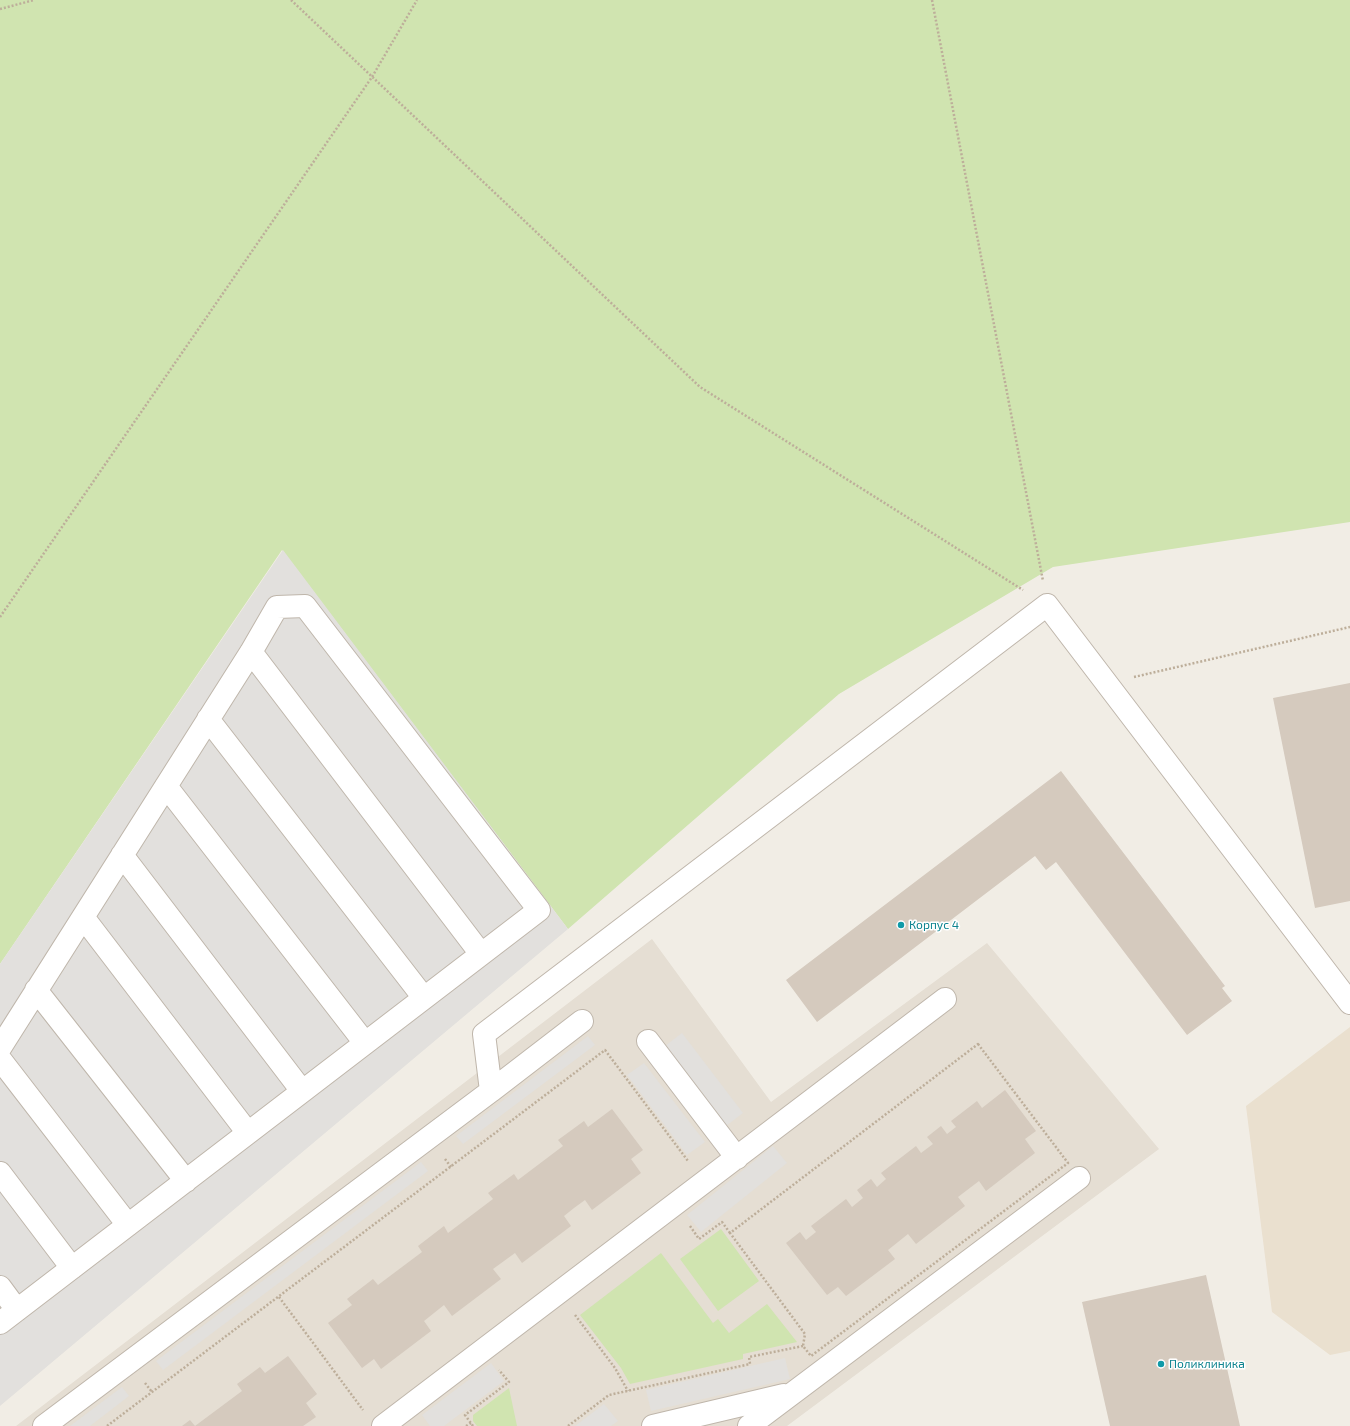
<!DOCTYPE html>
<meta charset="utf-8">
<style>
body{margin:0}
canvas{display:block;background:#f1ede5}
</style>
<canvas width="1350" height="1426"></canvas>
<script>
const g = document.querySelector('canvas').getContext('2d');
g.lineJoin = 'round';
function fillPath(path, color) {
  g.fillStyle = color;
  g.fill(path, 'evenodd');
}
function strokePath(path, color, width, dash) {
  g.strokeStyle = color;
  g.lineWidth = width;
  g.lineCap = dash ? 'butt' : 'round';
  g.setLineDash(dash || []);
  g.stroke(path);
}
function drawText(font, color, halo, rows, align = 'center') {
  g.font = font + ' "Exo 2",sans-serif';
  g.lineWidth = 3;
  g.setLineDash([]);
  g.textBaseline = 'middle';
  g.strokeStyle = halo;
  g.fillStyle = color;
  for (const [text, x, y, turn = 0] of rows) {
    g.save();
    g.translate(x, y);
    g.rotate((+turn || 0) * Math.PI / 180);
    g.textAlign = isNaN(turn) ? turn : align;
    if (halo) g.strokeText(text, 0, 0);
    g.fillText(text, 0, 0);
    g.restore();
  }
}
fillPath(new Path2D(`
 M652 939 771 1102 987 943 1159 1149 787 1426H16Z`), '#e5ded3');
fillPath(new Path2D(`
 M1350 1027V1351L1330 1355 1272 1312 1246 1106Z`), '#eae0cf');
fillPath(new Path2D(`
 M0 0H1350V522L1053 567 839 694 568 929 282 550 0 964Z
 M721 1229 759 1281 718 1311 680 1259Z
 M661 1253 713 1323 718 1319 729 1333 767 1304 797 1342 743 1354V1359L630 1384 621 1368 580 1315Z
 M509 1388 517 1426H477L473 1421V1415Z`), '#d0e4b0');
fillPath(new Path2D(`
 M283 550 568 929 0 1406V964Z
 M682 1033 743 1113 726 1126 665 1046Z
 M588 1036 595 1045 463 1144 456 1136Z
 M644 1063 705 1142 687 1155 627 1075Z
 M773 1146 787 1163 701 1232 687 1215Z
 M421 1162 428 1171 163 1370 156 1361Z
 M785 1358 790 1379 651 1411 646 1390Z
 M491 1363 504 1381 444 1426H430L422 1415Z
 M122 1387 129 1396 90 1426H70Z
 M604 1404 618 1421 611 1426H575Z`), '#e2e0dd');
fillPath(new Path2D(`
 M1350 683V901L1315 908 1273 698Z
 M1061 771 1225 986 1222 988 1232 1001 1187 1035 1056 862 1046 870 1035 856 817 1022 786 980Z
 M1005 1090 1036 1131 1025 1139 1035 1153 986 1191 979 1181 958 1197 965 1206 916 1244 908 1234 888 1250 895 1259 846 1296 838 1287 827 1295 786 1243 800 1232 806 1240 816 1232 811 1226 846 1199 852 1207 863 1198 857 1190 871 1179 877 1187 886 1179 881 1173 916 1146 921 1153 933 1144 927 1137 941 1126 947 1134 956 1127 951 1121 977 1101 982 1108Z
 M612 1109 643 1150 631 1159 641 1173 592 1210 585 1200 574 1208 564 1216 571 1226 522 1263 515 1253 493 1269 501 1279 452 1316 444 1305 424 1321 431 1331 381 1369 374 1359 362 1368 328 1323 352 1305 347 1299 373 1279 378 1285 422 1252 418 1246 444 1226 448 1233 493 1199 488 1193 514 1174 518 1180 563 1146 558 1140 584 1121 588 1127Z
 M1206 1275 1240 1426H1110L1082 1302Z
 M288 1356 317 1394 306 1403 316 1417 303 1426H182L190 1420 195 1426 242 1391 237 1384 260 1367 265 1373Z`), '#d5cabe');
const minor = new Path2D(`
 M251 652 481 954
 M208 719 424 998
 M166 786 365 1043
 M122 855 302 1091
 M83 917 248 1133
 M36 990 186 1181
 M648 1041 737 1158
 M0 1048 251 652 277 607 305 606 539 910 0 1323
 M0 1059 128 1225
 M491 1091 582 1021
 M0 1173 72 1268
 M0 1287 17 1310
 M44 1426 491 1091 484 1034 1047 605 1350 1003
 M383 1426 945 999
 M653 1426 784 1395
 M749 1426 1079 1178`);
strokePath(minor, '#bfb6ab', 24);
strokePath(new Path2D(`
 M291 0 700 387 1023 590
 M932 0 1043 581
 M0 9 34 0
 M0 617 372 77 417 0
 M1134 677 1350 627
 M978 1044 1068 1163 811 1356 803 1346 805 1334 730 1233Z
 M445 1159 451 1167
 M690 1226 699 1239 722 1222 730 1233
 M279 1297 363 1410
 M575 1315 615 1368 628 1391
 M145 1383 152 1392
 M107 1426 605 1050 688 1161
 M466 1426 471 1423
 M473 1426 465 1415 509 1382 499 1370
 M568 1426 609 1395 750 1364 749 1357 803 1346`), '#bdae9a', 2.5, [2, 2]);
strokePath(minor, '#fff', 22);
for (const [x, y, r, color] of [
 [901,925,4,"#0f9aa8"],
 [1161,1364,4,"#0f9aa8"]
]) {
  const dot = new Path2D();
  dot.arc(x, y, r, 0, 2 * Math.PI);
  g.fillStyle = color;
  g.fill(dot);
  strokePath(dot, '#fff', 1.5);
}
drawText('12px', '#0d838f', '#fff', [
 ["Корпус 4",909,925],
 ["Поликлиника",1169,1364]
], 'left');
</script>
